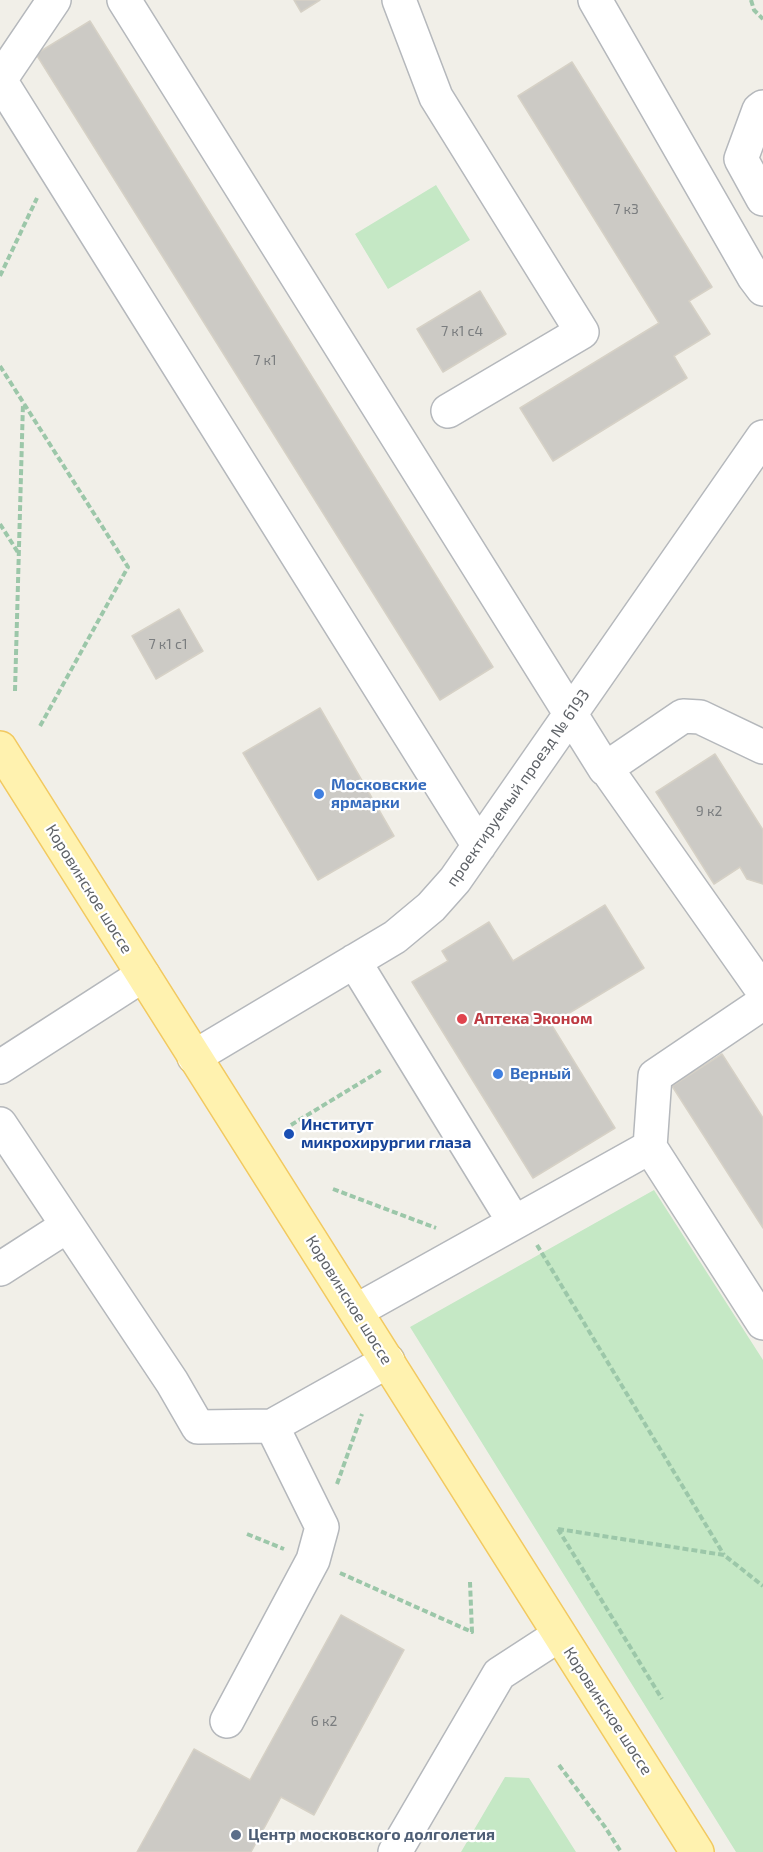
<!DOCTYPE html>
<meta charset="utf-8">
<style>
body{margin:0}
canvas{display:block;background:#f1efe8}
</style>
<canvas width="763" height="1852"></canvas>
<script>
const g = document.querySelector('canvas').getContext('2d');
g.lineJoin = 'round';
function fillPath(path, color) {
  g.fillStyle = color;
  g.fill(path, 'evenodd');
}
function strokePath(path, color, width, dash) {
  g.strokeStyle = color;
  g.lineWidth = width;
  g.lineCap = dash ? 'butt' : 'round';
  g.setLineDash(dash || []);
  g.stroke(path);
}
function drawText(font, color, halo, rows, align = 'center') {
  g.font = font + ' "Exo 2",sans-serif';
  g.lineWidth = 4.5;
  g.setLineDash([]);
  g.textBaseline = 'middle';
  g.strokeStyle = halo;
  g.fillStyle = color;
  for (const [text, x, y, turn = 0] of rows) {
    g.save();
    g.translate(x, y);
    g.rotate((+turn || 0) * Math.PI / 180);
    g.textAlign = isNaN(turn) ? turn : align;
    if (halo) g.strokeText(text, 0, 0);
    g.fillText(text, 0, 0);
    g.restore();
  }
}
fillPath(new Path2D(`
 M436 185 470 240 388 289 355 234Z
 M654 1190 763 1360V1852H736L410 1327Z
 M505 1777 529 1778 576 1852H461Z`), '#c5e8c5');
const building = new Path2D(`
 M294 0H320L301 12Z
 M90 21 493 667 440 700 36 54Z
 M572 62 712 287 689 301 710 334 674 356 687 378 553 461 520 408 659 323 518 96Z
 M480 291 506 334 443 372 417 329Z
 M179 609 203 651 156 679 132 636Z
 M320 708 394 836 318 880 243 753Z
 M715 754 763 830V884L747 879 740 867 714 884 656 792Z
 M605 905 644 968 551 1024 615 1128 533 1178 412 982 448 961 442 951 489 922 513 961Z
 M722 1054 763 1118V1228L672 1086Z
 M341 1615 404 1650 314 1815 281 1797 251 1852H137L194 1749 250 1780Z`);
fillPath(building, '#cccac5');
strokePath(building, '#d6d1c6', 1.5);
const minor = new Path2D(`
 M124 0 605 769 606 768 763 991
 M399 0 436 97 582 332 448 411
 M595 0 754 277 763 289
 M0 80 479 846
 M0 80 54 0
 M763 107 759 110 741 159 763 199
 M605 769 683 716 700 717 763 747
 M354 961 514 1222
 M763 1003 655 1076 650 1147 763 1323
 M194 1057 395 937 431 907 455 880 763 437
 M0 1067 143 975
 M0 1124 172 1382 198 1427 272 1426 388 1361
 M0 1269 67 1226
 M356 1311 650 1147
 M227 1721 313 1560 322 1527 272 1426
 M395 1852 499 1674 559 1635`);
const major = new Path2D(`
 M0 748 697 1852`);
strokePath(minor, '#b5b8bc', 36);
strokePath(major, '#f2c960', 36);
strokePath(new Path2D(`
 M751 0 754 10 763 19
 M0 276 37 198
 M0 366 128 567 39 728
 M0 524 19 554
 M15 691 23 403
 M291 1125 383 1069
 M333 1189 436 1228
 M537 1245 724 1555
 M337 1484 362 1414
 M558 1529 724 1555 763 1586
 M558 1529 662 1699
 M247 1534 284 1549
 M340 1573 472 1632 470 1582
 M559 1765 605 1827 621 1852`), '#9cc7a9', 4, [6, 3]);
strokePath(minor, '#fff', 33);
strokePath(major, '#fff2af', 33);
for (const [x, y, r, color] of [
 [319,794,6,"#3f7fe0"],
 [462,1019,6,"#e0444e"],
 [498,1074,6,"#3f7fe0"],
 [289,1134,6,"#1a4fb4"],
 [236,1835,6,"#5c6f8a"]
]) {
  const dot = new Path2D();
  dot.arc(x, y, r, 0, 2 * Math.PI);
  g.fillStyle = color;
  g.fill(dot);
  strokePath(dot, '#fff', 2);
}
drawText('14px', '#7a7d7f', null, [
 ["7 к3",626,209],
 ["7 к1 с4",462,331],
 ["7 к1",265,360],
 ["7 к1 с1",168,644],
 ["9 к2",709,811],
 ["6 к2",324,1721]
]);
drawText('bold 16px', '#366cbe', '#fff', [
 ["Московские",331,785],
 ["ярмарки",331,803],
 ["Верный",510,1074]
], 'left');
drawText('16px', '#5f6368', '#fff', [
 ["проектируемый проезд № 6193",518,788,-55],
 ["Коровинское шоссе",89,889,58],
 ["Коровинское шоссе",349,1300,58],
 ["Коровинское шоссе",608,1711,57]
]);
drawText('bold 16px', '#be3a42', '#fff', [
 ["Аптека Эконом",474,1019]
], 'left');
drawText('bold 16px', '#164399', '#fff', [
 ["Институт",301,1125],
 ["микрохирургии глаза",301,1143]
], 'left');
drawText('bold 16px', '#4e5e75', '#fff', [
 ["Центр московского долголетия",248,1835]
], 'left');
</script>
